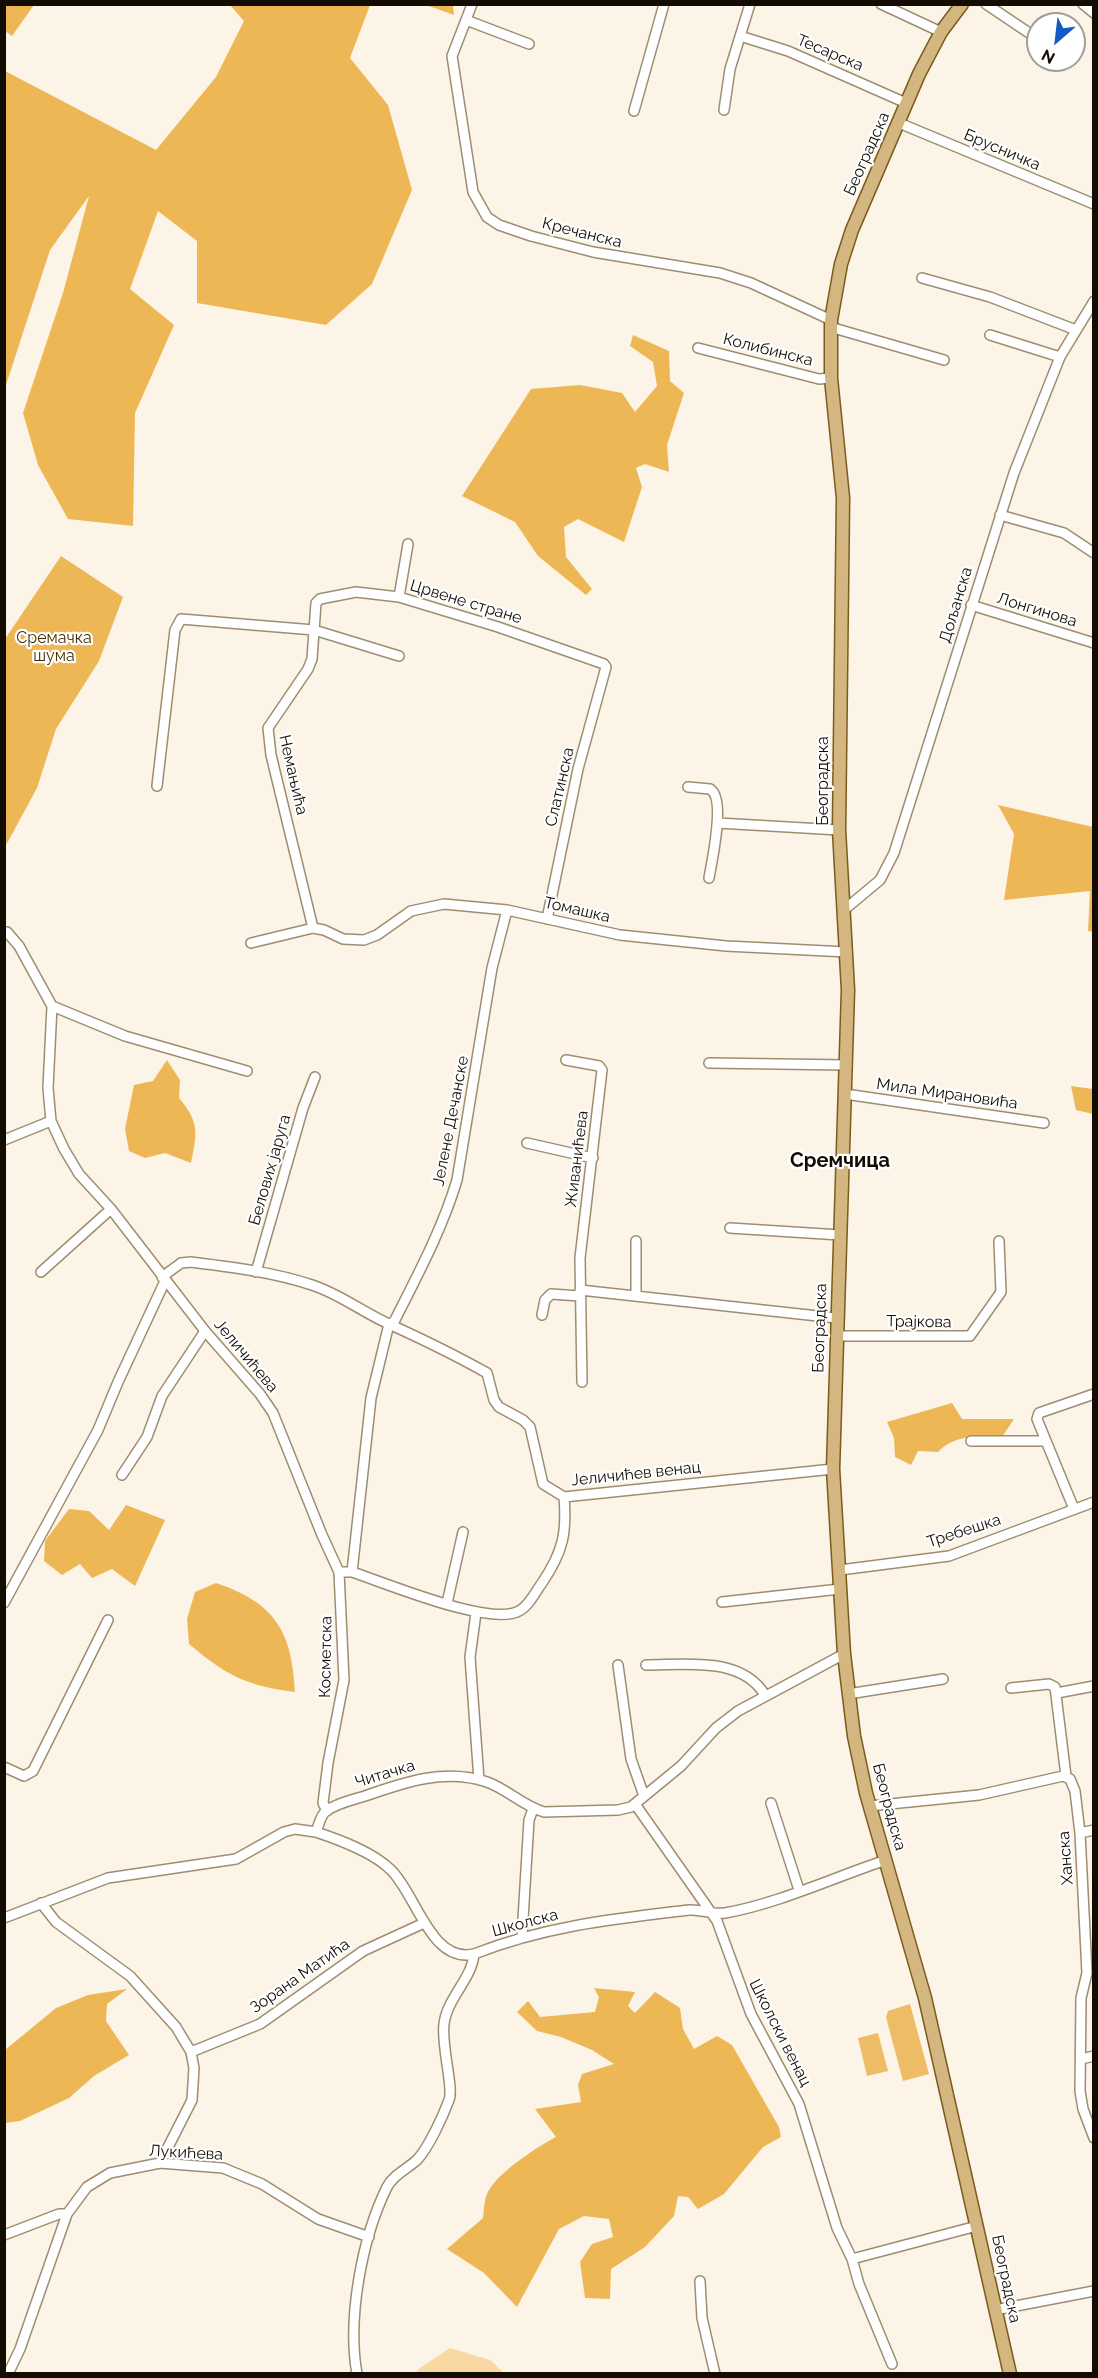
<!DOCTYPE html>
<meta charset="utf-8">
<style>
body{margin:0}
#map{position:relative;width:1098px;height:2378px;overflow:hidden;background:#fcf4e7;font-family:Raleway,sans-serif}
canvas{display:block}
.frame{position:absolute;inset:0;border:6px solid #130c03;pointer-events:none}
.north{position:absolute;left:1026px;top:12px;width:60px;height:60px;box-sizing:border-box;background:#fff;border:2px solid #a19e9a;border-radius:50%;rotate:208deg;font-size:16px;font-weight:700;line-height:24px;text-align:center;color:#130c03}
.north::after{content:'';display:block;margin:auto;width:21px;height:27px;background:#1559c4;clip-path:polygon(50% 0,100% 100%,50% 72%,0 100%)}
</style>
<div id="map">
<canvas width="1098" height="2378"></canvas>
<div class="frame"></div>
<div class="north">N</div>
</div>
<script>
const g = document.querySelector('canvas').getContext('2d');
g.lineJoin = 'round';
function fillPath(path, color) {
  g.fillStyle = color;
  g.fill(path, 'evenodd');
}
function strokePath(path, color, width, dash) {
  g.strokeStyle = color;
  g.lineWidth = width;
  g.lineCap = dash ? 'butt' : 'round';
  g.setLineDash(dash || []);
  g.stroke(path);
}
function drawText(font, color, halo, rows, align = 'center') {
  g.font = font + ' Raleway,sans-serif';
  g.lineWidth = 4.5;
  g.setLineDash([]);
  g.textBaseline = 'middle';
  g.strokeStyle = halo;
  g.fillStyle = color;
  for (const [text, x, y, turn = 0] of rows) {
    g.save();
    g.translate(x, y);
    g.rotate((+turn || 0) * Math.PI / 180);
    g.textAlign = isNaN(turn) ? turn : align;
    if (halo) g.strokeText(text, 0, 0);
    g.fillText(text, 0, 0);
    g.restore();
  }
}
fillPath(new Path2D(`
 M910 2004 929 2074 903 2081 886 2017 888 2011Z
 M878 2033 888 2071 867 2076 858 2038Z`), '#edbc64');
fillPath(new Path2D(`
 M4 5H34L12 36 5 31Z
 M230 5H370L350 58 388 105 412 190 372 284 326 325 197 303V241L158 211 130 289 174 325 135 413 133 526 68 519 38 465 23 413 63 293 89 196 50 250 5 388V71L156 150 216 77 244 21Z
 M426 5H453L454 15Z
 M633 335 669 351 670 381 684 393 667 445 669 472 645 464 636 468 642 487 624 542 578 519 564 527 566 557 592 589 586 595 538 556 515 522 462 496 531 389 580 385 622 393 635 412 657 386 653 362 630 346Z
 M61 556 123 597 99 661 56 729 37 788 5 847V639Z
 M998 805 1093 827V932L1088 931 1090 891 1004 900 1014 834Z
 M167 1060 180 1080 179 1098C200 1123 197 1133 191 1163L165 1153 145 1158 129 1151 125 1129 134 1085 153 1081Z
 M1071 1086 1093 1089V1114L1076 1110Z
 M952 1403 962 1419H1014L1002 1437C977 1438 957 1433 938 1452L918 1451 911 1465 895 1457 894 1438 887 1422Z
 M126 1505 165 1520 135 1586 112 1569 92 1578 80 1564 62 1575 44 1561 45 1541 69 1509 89 1511 109 1530Z
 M216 1583C275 1603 292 1631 295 1692 246 1686 226 1675 189 1644L187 1619 195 1592Z
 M594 1988 635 1992 628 2006 635 2013 655 1992 680 2008 683 2029 694 2049 717 2036 732 2045 779 2127 781 2137 763 2147 724 2194 698 2209 688 2197 678 2196 674 2216 645 2247 611 2269 610 2299 585 2298 580 2262 592 2244 613 2237 609 2219 584 2216 559 2229 517 2307 484 2273 447 2249 483 2218C484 2211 484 2201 487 2194 495 2174 537 2147 556 2137L535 2109 581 2102 578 2085 582 2074 614 2064 592 2050 561 2037 537 2031 517 2012 528 2001 540 2017 595 2012 599 1997Z
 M127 1989 107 2004 106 2021 129 2055 94 2076 69 2098 20 2121 5 2123V2050L56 2008 88 1995Z`), '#edb755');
fillPath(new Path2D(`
 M450 2348 490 2360 504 2373H418L417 2370Z`), '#f9d9a3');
const minor = new Path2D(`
 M881 4 941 32
 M986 4 1038 39
 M1083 4 1094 13
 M466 20 472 4
 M740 36 788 51 906 103
 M529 44 466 20 452 56 473 192 487 217 499 225 531 236 593 252 720 273 751 283 831 320
 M724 110 730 69 750 4
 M634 111 664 4
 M899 123 1094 204
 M922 278 990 297 1076 330
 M830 327 944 360
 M990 335 1060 357
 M698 348 819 379 831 378
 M1000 515 1064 533 1094 553
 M399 597 408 544
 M971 605 1094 643
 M157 786 175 630 181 619 314 630 399 656
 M688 787 710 789C726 798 712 860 709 878
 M718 823 839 830
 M844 910 880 880 894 853 1014 473 1060 357 1094 301
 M313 928 271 755 268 728 308 669 312 659 316 603 320 599 356 592 399 597 498 627 604 664 606 667 578 769 547 919
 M7 932 19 946 52 1006 48 1088 51 1121 64 1149 79 1174 111 1209 205 1331 260 1394 273 1413 322 1535 339 1572 344 1680 328 1763 323 1803 327 1811
 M251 943 313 928 324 930 343 939 364 940 377 935 411 911 444 904 507 910 620 935 726 946 847 952
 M52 1006 125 1036 247 1071
 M566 1060 599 1066 602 1070 580 1258 582 1382
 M709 1063 847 1065
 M845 1094 1044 1123
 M4 1140 51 1121
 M527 1143 593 1158
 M730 1228 840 1235
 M636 1241V1295
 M41 1272 111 1209
 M256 1272 303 1108 315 1077
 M162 1277 181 1263 191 1262C231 1267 273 1272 312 1285 340 1294 362 1312 389 1324 422 1339 455 1355 487 1373L494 1400 499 1407 523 1420 530 1427 543 1484 564 1497 833 1469
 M580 1290 836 1318
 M542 1315 545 1300 551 1294 580 1296
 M389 1324 394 1322C417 1276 442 1230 457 1180L492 968 507 910
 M836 1336H970L1001 1292 999 1241
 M971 1441H1046
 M122 1475 147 1437 162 1396 205 1331
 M1074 1509 1037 1419 1039 1413 1094 1394
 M840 1570 949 1556 1094 1502
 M339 1572H352C386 1583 490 1627 519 1611 529 1606 536 1591 542 1583 563 1552 567 1533 564 1497
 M352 1572 371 1398 389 1324
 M722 1602 840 1589
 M4 1603 98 1430 118 1382 165 1281
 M447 1603 463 1532
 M476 1613 470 1657 479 1780
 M618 1665 631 1759 644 1796
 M646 1665C686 1665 741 1656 765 1695
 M1011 1688 1049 1684 1055 1687 1066 1776
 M1057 1693 1094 1686
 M848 1694 943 1679
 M4 1767 24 1776 33 1771 108 1620
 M771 1803 799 1890
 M635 1804 717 1921 751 2014 799 2104 837 2228 852 2259 977 2226
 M870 1806 979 1795 1063 1776 1070 1779 1075 1791 1080 1833 1087 1973 1081 1998 1080 2091 1083 2109 1094 2138
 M316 1832C340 1840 373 1852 391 1870 416 1894 431 1964 474 1954
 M1080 1833 1094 1830
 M41 1903 56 1922 130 1976 176 2027 191 2052 194 2068 192 2100 160 2163
 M4 1918 108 1878 236 1859 284 1832 295 1829 316 1832C319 1825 320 1816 326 1811 337 1803 352 1800 365 1796 405 1782 445 1768 487 1782 507 1789 523 1806 544 1812L618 1810 631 1807 681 1766 716 1728 738 1711 844 1654
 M522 1936 529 1820 533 1809
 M191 2052 260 2024 363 1951 424 1923
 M1081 2059 1094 2056
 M4 2235 59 2214H67
 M852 2259 859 2284 892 2364
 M700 2281 702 2318 715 2374
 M995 2310 1094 2291
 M8 2374 20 2349 67 2214 87 2187 110 2173 160 2163 223 2168 262 2184 318 2219 369 2237
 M357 2374C347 2318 362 2238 387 2187 393 2175 407 2169 417 2160 429 2147 443 2116 449 2100 454 2088 441 2046 444 2024 447 1998 472 1979 474 1954 545 1926 613 1919 689 1910 701 1909 713 1915 725 1913 777 1904 835 1877 886 1860`);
const major = new Path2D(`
 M962 4 941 32 919 74 852 230 841 264 831 320V378L843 498 839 830 848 990 833 1469 844 1654 854 1736 866 1793 925 1998 1010 2374`);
strokePath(minor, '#9f8d6f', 12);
strokePath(major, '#7c5b1e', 15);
strokePath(minor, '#fff', 9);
strokePath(major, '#d3b680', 12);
drawText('16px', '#130c03', '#fff', [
 ["Тесарска",830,53,23],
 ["Брусничка",1002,150,23],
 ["Београдска",867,154,-66],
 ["Кречанска",582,233,14],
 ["Колибинска",768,350,14],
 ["Црвене стране",466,602,17],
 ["Дољанска",956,605,-73],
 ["Лонгинова",1037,610,17],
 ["Немањића",293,775,77],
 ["Београдска",823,781,-90],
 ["Слатинска",560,787,-77],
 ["Томашка",577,910,13],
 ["Мила Мирановића",947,1094,8],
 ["Јелене Дечанске",451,1121,-79],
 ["Живанићева",577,1159,-83],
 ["Белових јаруга",270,1170,-74],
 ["Трајкова",919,1322,1],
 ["Београдска",820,1328,-88],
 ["Јеличићева",246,1356,50],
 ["Јеличићев венац",636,1474,-6],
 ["Требешка",964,1531,-18],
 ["Косметска",326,1657,-89],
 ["Читачка",385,1774,-17],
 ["Београдска",889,1807,75],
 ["Ханска",1066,1858,-94],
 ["Школска",525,1923,-15],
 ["Зорана Матића",300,1976,-35],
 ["Школски венац",780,2033,63],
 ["Лукићева",186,2153,3],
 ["Београдска",1006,2279,78]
]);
drawText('16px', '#432e02', '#fff', [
 ["Сремачка",54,638],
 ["шума",54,656]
]);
drawText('bold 20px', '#130c03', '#fff', [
 ["Сремчица",840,1161]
]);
</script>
